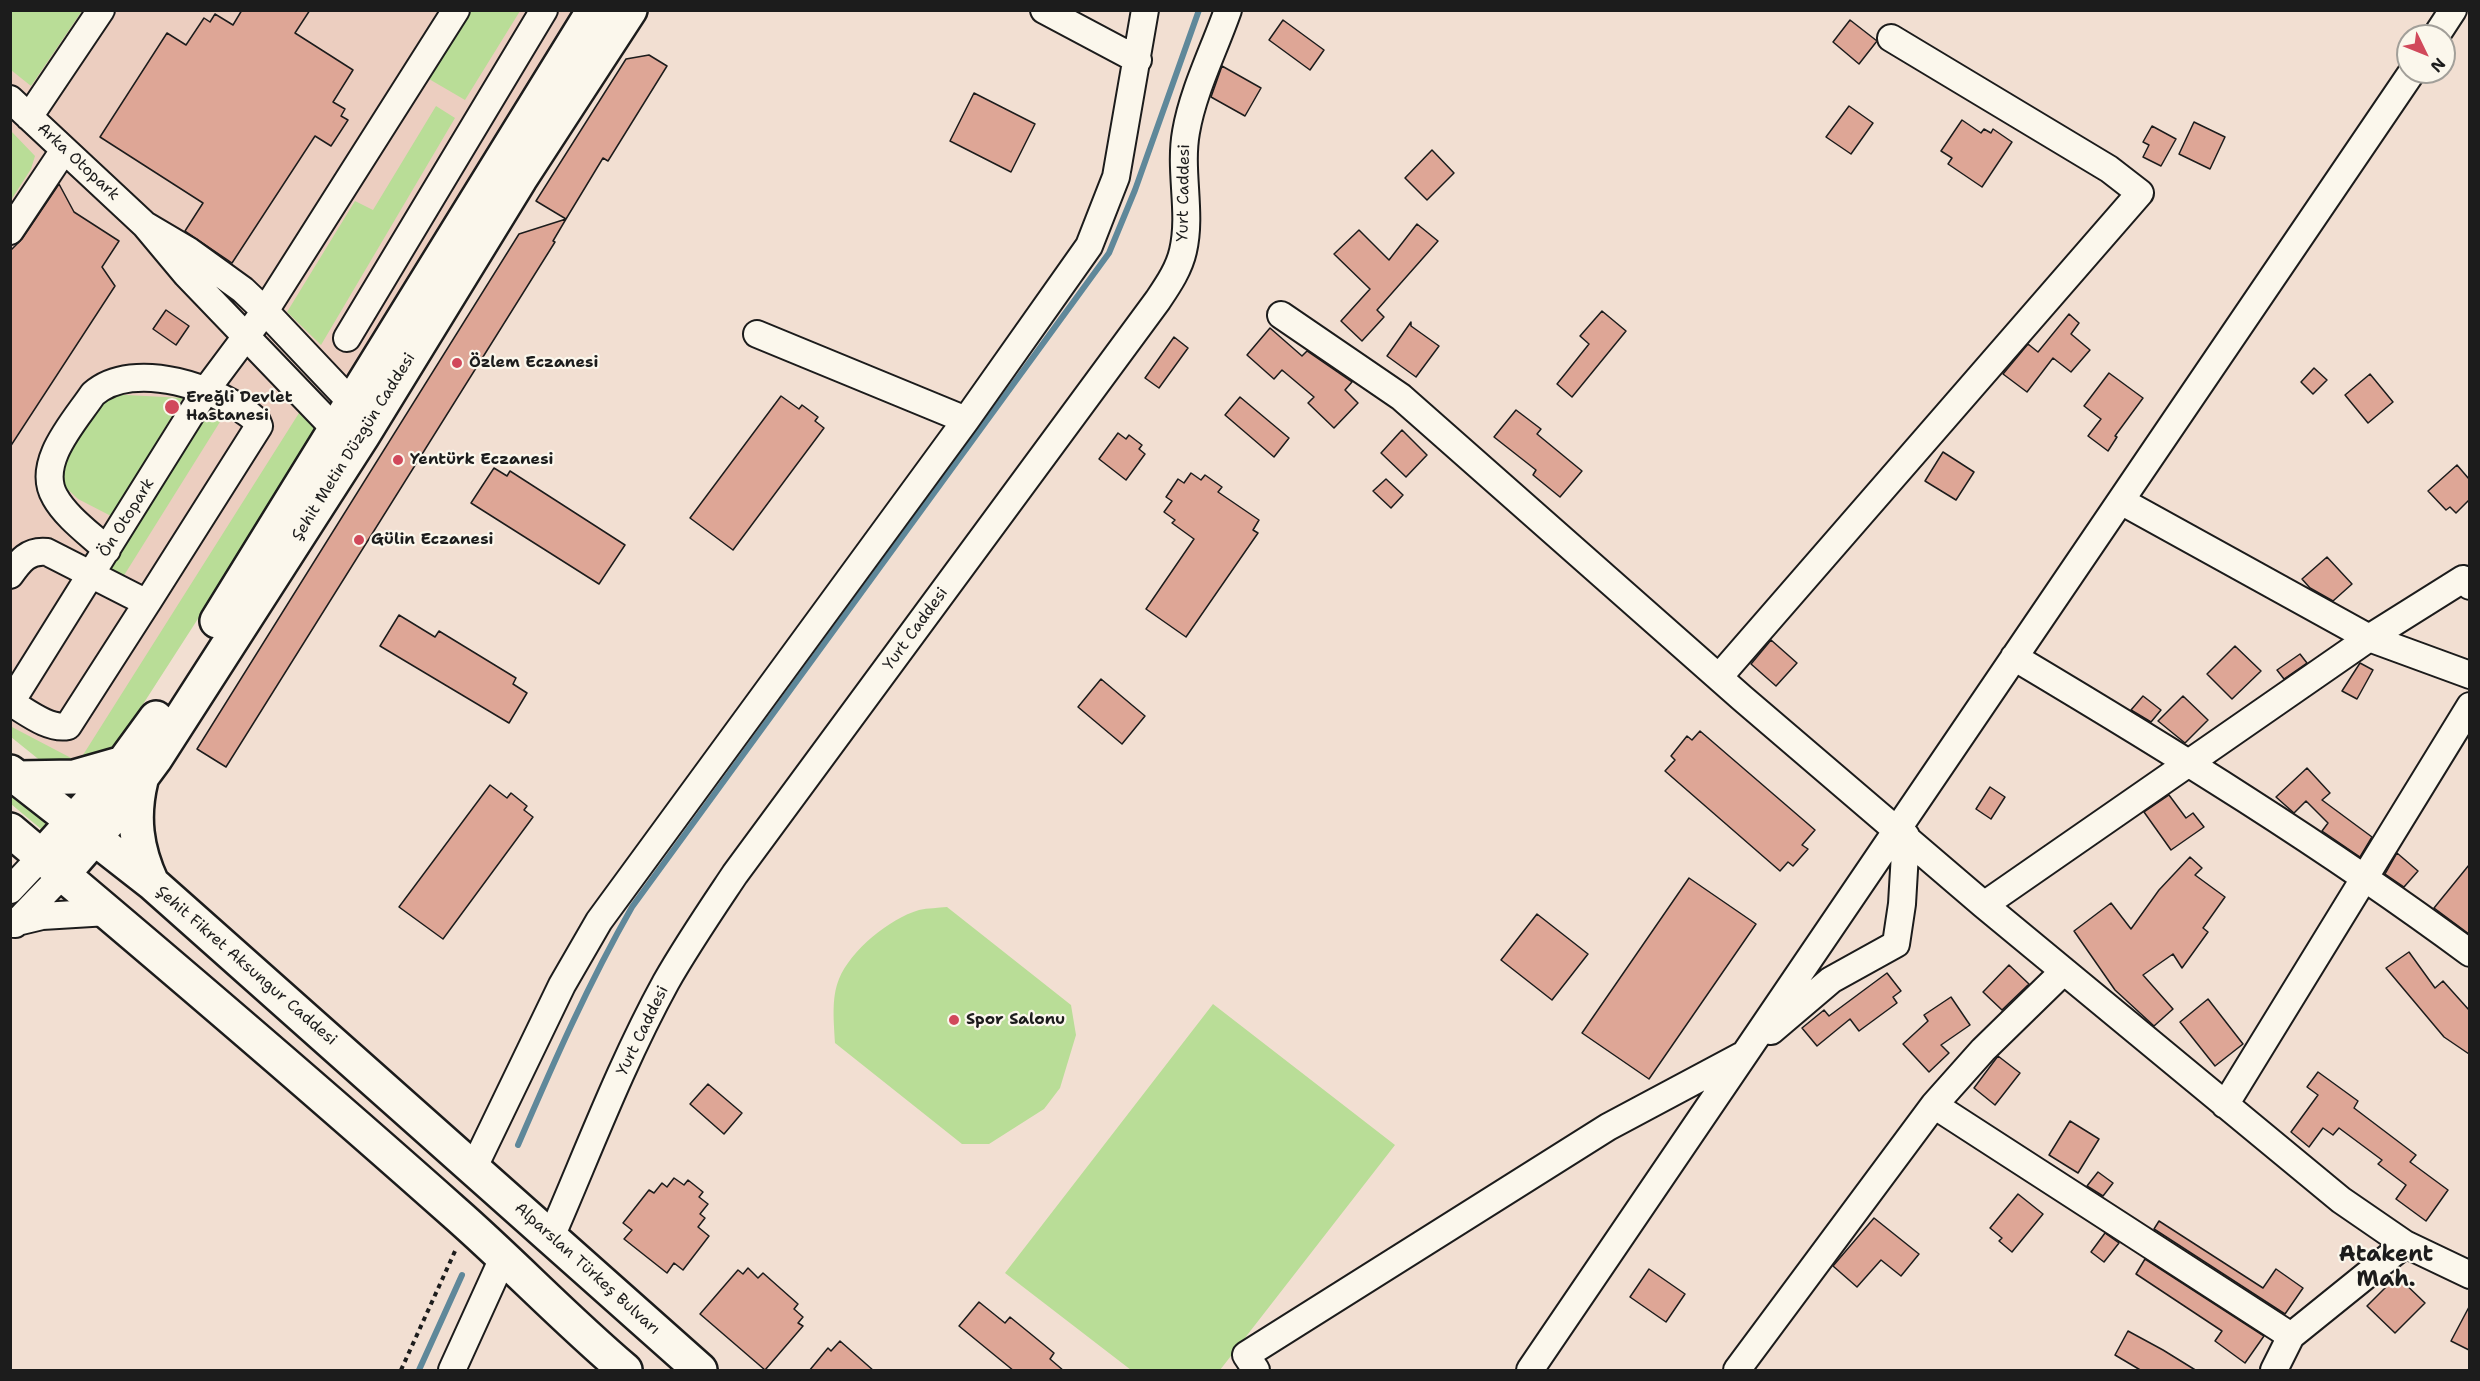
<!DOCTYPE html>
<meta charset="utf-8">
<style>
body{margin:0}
#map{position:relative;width:2480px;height:1381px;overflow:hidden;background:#f2dfd2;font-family:"Shantell Sans",sans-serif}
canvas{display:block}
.frame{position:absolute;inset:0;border:12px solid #1c1c1c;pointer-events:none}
.north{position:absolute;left:2396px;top:24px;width:60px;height:60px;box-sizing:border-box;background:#fbf7ec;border:2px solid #a29f99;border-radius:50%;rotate:133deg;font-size:16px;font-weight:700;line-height:24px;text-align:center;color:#1c1c1c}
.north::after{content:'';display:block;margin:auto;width:21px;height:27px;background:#d1495b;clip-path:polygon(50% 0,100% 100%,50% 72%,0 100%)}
</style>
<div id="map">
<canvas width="2480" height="1381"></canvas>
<div class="frame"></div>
<div class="north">N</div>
</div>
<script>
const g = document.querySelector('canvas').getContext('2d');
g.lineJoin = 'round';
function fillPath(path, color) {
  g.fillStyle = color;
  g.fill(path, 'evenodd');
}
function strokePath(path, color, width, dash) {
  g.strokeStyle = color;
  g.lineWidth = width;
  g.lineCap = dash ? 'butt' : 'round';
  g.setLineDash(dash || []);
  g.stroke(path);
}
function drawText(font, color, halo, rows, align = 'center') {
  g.font = font + ' "Shantell Sans",sans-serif';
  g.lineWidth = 4.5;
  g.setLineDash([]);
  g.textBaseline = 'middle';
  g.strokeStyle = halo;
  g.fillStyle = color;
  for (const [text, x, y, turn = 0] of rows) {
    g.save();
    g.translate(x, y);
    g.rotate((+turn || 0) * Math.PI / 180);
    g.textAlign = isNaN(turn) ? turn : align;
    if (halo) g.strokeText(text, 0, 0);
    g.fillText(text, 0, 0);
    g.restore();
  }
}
fillPath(new Path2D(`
 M10 11H579L351 377 118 743 59 766 11 737Z`), '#eccec0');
fillPath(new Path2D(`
 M10 11H82L31 86 11 70Z
 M470 11H520L465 100 429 79Z
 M436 106 455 118 321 345 287 312 355 201 373 210Z
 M11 131 35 156 31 169 11 200Z
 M108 394 183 398 111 516 78 499 61 483V465Z
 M210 409 223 417 123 577 108 570Z
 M299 413 314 428 315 437 118 743 103 755 83 762H42L11 737 10 726 73 759 83 755Z
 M10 789 48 822 41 829 11 804Z
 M947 907 1071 1005 1076 1035 1060 1088 1044 1109 989 1144H962L835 1043C834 1023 831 998 839 979 851 950 889 919 919 910 928 908 938 908 947 907Z
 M1213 1004 1395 1145 1220 1370H1131L1005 1273Z`), '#b9dd97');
strokePath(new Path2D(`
 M518 1145C553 1064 588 984 632 907L1109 253 1135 190 1199 10
 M419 1370 462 1275`), '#5f889a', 6);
const building = new Path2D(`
 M242 10H310L295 33 353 70 333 102 345 109 341 116 348 120 331 146 315 136 232 263 185 231 203 203 100 137 167 33 186 45 204 18 210 22 215 14 233 25Z
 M1283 20 1324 50 1310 70 1269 40Z
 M1850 20 1877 41 1859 64 1833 42Z
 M649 55 667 66 608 161 603 158 566 219 536 201 626 59Z
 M1222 66 1261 88 1245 116 1211 97Z
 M974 93 1035 124 1011 172 950 141Z
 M1849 106 1873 123 1851 154 1826 137Z
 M1962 120 1981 133 1984 129 1991 133 1993 129 2012 142 1982 187 1948 164 1952 158 1941 151Z
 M2194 122 2225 137 2210 169 2179 154Z
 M2152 126 2176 139 2161 166 2143 157 2149 145 2143 142Z
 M1432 150 1454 173 1427 200 1405 178Z
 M59 184 74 212 119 241 102 267 115 286 10 447V251L22 239Z
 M566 219 553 241 555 242 226 767 197 749 519 234Z
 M1417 224 1438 241 1377 310 1384 317 1362 341 1341 321 1370 289 1334 254 1359 230 1389 260Z
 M166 310 189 326 176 345 153 329Z
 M1602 311 1626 331 1572 397 1557 384 1589 344 1580 336Z
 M2069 314 2079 323 2071 334 2090 350 2071 372 2053 358 2027 392 2003 374 2028 344 2038 352Z
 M1411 322V326L1439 346 1416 377 1387 356Z
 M1270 328 1302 356 1307 351 1352 382 1345 390 1358 403 1334 428 1308 403 1314 397 1282 370 1274 379 1247 355Z
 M1174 337 1188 348 1159 388 1145 378Z
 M2314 368 2327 380 2313 394 2301 382Z
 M2109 373 2143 398 2115 436 2117 437 2108 451 2088 436 2101 419 2084 406Z
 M2370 374 2393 402 2368 423 2345 395Z
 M781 396 799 409 802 405 818 417 815 421 824 428 733 550 690 518Z
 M1240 397 1289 438 1274 457 1225 415Z
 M1516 410 1541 429 1537 434 1582 471 1560 497 1533 475 1536 470 1494 437Z
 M1402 430 1427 455 1406 477 1381 453Z
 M1118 433 1126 439 1129 435 1142 445 1139 449 1145 454 1126 480 1099 459Z
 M1943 452 1974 472 1956 500 1925 481Z
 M2457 465 2469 479V500L2456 513 2450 507 2446 510 2428 491Z
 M494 468 507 476 510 471 625 545 599 584 471 503Z
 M1191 473 1201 480 1205 475 1222 487 1218 492 1259 520 1253 530 1258 533 1186 637 1146 609 1194 539 1172 523 1175 520 1164 512 1172 501 1166 497 1178 479 1184 483Z
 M1386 479 1403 495 1391 508 1373 491Z
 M2327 557 2352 584 2333 601 2310 588 2302 579Z
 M399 615 435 637 439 631 516 678 513 684 527 693 509 723 380 646Z
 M1771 640 1797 663 1776 686 1751 664Z
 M2235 646 2261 671 2232 699 2207 674Z
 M2300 654 2307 663 2284 679 2277 670Z
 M2360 663 2373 670 2357 699 2342 691Z
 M1101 679 1145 716 1122 744 1078 707Z
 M2143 696 2161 710 2151 722 2131 710Z
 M2183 696 2208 720 2185 743 2158 721Z
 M1700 731 1815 830 1802 845 1808 849 1793 866 1788 862 1780 871 1665 771 1675 760 1671 756 1687 736 1692 740Z
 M2307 768 2330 793 2322 800 2372 837 2360 857 2322 831 2328 823 2306 801 2294 813 2276 797Z
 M490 785 507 798 511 793 527 806 524 810 533 817 443 939 399 907Z
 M1990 787 2005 797 1991 819 1976 809Z
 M2169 795 2186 818 2193 813 2204 827 2171 850 2144 812Z
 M2397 853 2418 871 2404 887 2385 874Z
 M2190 857 2202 868 2195 875 2225 897 2203 928 2208 932 2182 968 2173 954 2143 975 2173 1009 2154 1026 2115 990 2074 931 2111 903 2131 929 2159 890Z
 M2469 865V934L2434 908Z
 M1689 878 1756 924 1649 1079 1582 1033Z
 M1537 914 1588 954 1552 1000 1501 960Z
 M2409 952 2435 988 2443 981 2469 1010V1054L2444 1037 2386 968Z
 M2009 965 2029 984 2002 1010 1983 992Z
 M1887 973 1901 991 1893 997 1897 1003 1859 1031 1850 1019 1817 1046 1802 1028 1824 1010 1829 1016Z
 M1951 997 1970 1025 1941 1045 1949 1053 1929 1072 1903 1044 1928 1021 1924 1015Z
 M2208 999 2243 1044 2215 1066 2180 1022Z
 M1998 1056 2020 1073 1995 1105 1974 1088Z
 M2318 1072 2358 1101 2354 1108 2416 1155 2410 1162 2448 1190 2426 1221 2396 1199 2406 1185 2378 1164 2382 1160 2339 1128 2333 1135 2323 1128 2309 1147 2291 1132 2318 1095 2307 1087Z
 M708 1084 742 1113 724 1134 690 1104Z
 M2070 1121 2099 1139 2078 1173 2049 1155Z
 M2098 1172 2113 1183 2103 1196 2087 1186Z
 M674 1178 684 1185 688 1180 703 1192 699 1197 708 1204 700 1214 705 1218 698 1227 709 1236 683 1270 674 1263 667 1273 624 1239 632 1230 623 1223 649 1190 654 1193 662 1183 667 1187Z
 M2018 1194 2043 1214 2012 1252 1999 1241 2002 1238 1990 1228Z
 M1874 1218 1919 1254 1901 1276 1881 1260 1857 1287 1833 1266Z
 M2159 1221 2263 1288 2276 1269 2303 1288 2285 1314 2154 1229Z
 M2105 1233 2119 1243 2104 1262 2091 1252Z
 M2145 1259 2264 1336 2245 1363 2215 1341 2222 1331 2136 1274Z
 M748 1268 758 1278 763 1273 798 1304 794 1309 803 1317 798 1323 803 1326 765 1370 700 1314 738 1270 743 1274Z
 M1649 1269 1685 1294 1666 1322 1630 1297Z
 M2397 1276 2425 1303 2395 1333 2367 1306Z
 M979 1302 1005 1323 1010 1317 1054 1353 1050 1359 1064 1371H1014L959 1326Z
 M2469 1307V1350L2451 1341Z
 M2128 1331 2163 1350 2197 1371H2142L2115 1355Z
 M840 1341 874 1371H809L828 1348 831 1351Z`);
fillPath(building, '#dea696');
strokePath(building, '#1c1c1c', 1.5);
const minor = new Path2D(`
 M1044 10 1138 60
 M2436 36 2453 10
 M10 99 145 225 186 274 336 430 363 435 353 404 265 311 243 290 189 251 145 225
 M29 117 101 10
 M10 231 64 150
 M1281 315 1401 397 1742 698 1984 905 2341 1200 2405 1244 2470 1275
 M757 334 966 420
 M347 338 544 10
 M2121 501 2369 638 2470 675
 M107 550C90 534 66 517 55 497 35 463 75 421 93 394 134 358 221 388 257 421L259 426 147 603
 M10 575C20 561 28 550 47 552L147 603 68 726C49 730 27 712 10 702
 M2014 657C2170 750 2324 845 2470 953
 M1719 677 2140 193 2109 169 1891 38
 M11 702 206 390 265 311 456 10
 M10 890 42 856
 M1984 905 2369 638 2463 579 2470 586
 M17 922 42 916 108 912
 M15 924 63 874
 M1771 1031 1831 980 1896 944 1902 904 1906 836
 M1934 1105 2291 1336
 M2225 1105 2470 706
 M474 1167 562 985 599 921 966 420 1089 246 1116 177 1145 10
 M551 1237C588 1152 621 1064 666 982 687 945 711 910 735 874L1158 300C1168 285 1179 269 1183 251 1192 213 1179 171 1186 132 1193 91 1214 50 1228 10
 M452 1370 503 1258
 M1256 1370 1246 1355 1608 1127 1741 1056
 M1530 1370 2412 72
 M1737 1370 1934 1105 1983 1050 2064 971
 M2274 1370 2291 1336 2405 1244`);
const major = new Path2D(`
 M217 621 594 10
 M10 772 152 883 700 1370
 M18 778 74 777 123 763
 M141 780C132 817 136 849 152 883
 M10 830C160 956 309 1083 455 1213 513 1264 566 1320 625 1370
 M42 856 113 777 156 718
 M63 874 110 820 155 759 363 435 520 179 630 10`);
strokePath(minor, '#1c1c1c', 30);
strokePath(major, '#1c1c1c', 38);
strokePath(new Path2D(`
 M401 1370 456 1249`), '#1c1c1c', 4, [4.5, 4.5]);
strokePath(minor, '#fbf7ec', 26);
strokePath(major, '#fbf7ec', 33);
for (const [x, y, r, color] of [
 [457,363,6,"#d1495b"],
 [172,407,8,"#d1495b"],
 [398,460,6,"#d1495b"],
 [359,540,6,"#d1495b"],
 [954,1020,6,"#d1495b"]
]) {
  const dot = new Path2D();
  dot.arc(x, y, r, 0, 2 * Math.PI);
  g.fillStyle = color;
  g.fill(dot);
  strokePath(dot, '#fbf7ec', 2);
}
drawText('16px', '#1c1c1c', '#fbf7ec', [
 ["Arka Otopark",78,162,43],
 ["Yurt Caddesi",1184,193,-89],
 ["Şehit Metin Düzgün Caddesi",354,447,-58],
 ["Ön Otopark",127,518,-58],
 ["Yurt Caddesi",916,629,-54],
 ["Şehit Fikret Aksungur Caddesi",246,966,41],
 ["Yurt Caddesi",643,1031,-64],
 ["Alparslan Türkeş Bulvarı",587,1269,42]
]);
drawText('bold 16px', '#1c1c1c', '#fbf7ec', [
 ["Özlem Eczanesi",469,363],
 ["Ereğli Devlet",186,398],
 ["Hastanesi",186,416],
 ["Yentürk Eczanesi",410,460],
 ["Gülin Eczanesi",371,540],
 ["Spor Salonu",966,1020]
], 'left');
drawText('bold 22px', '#1c1c1c', '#fbf7ec', [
 ["Atakent",2386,1255],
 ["Mah.",2386,1280]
]);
</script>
